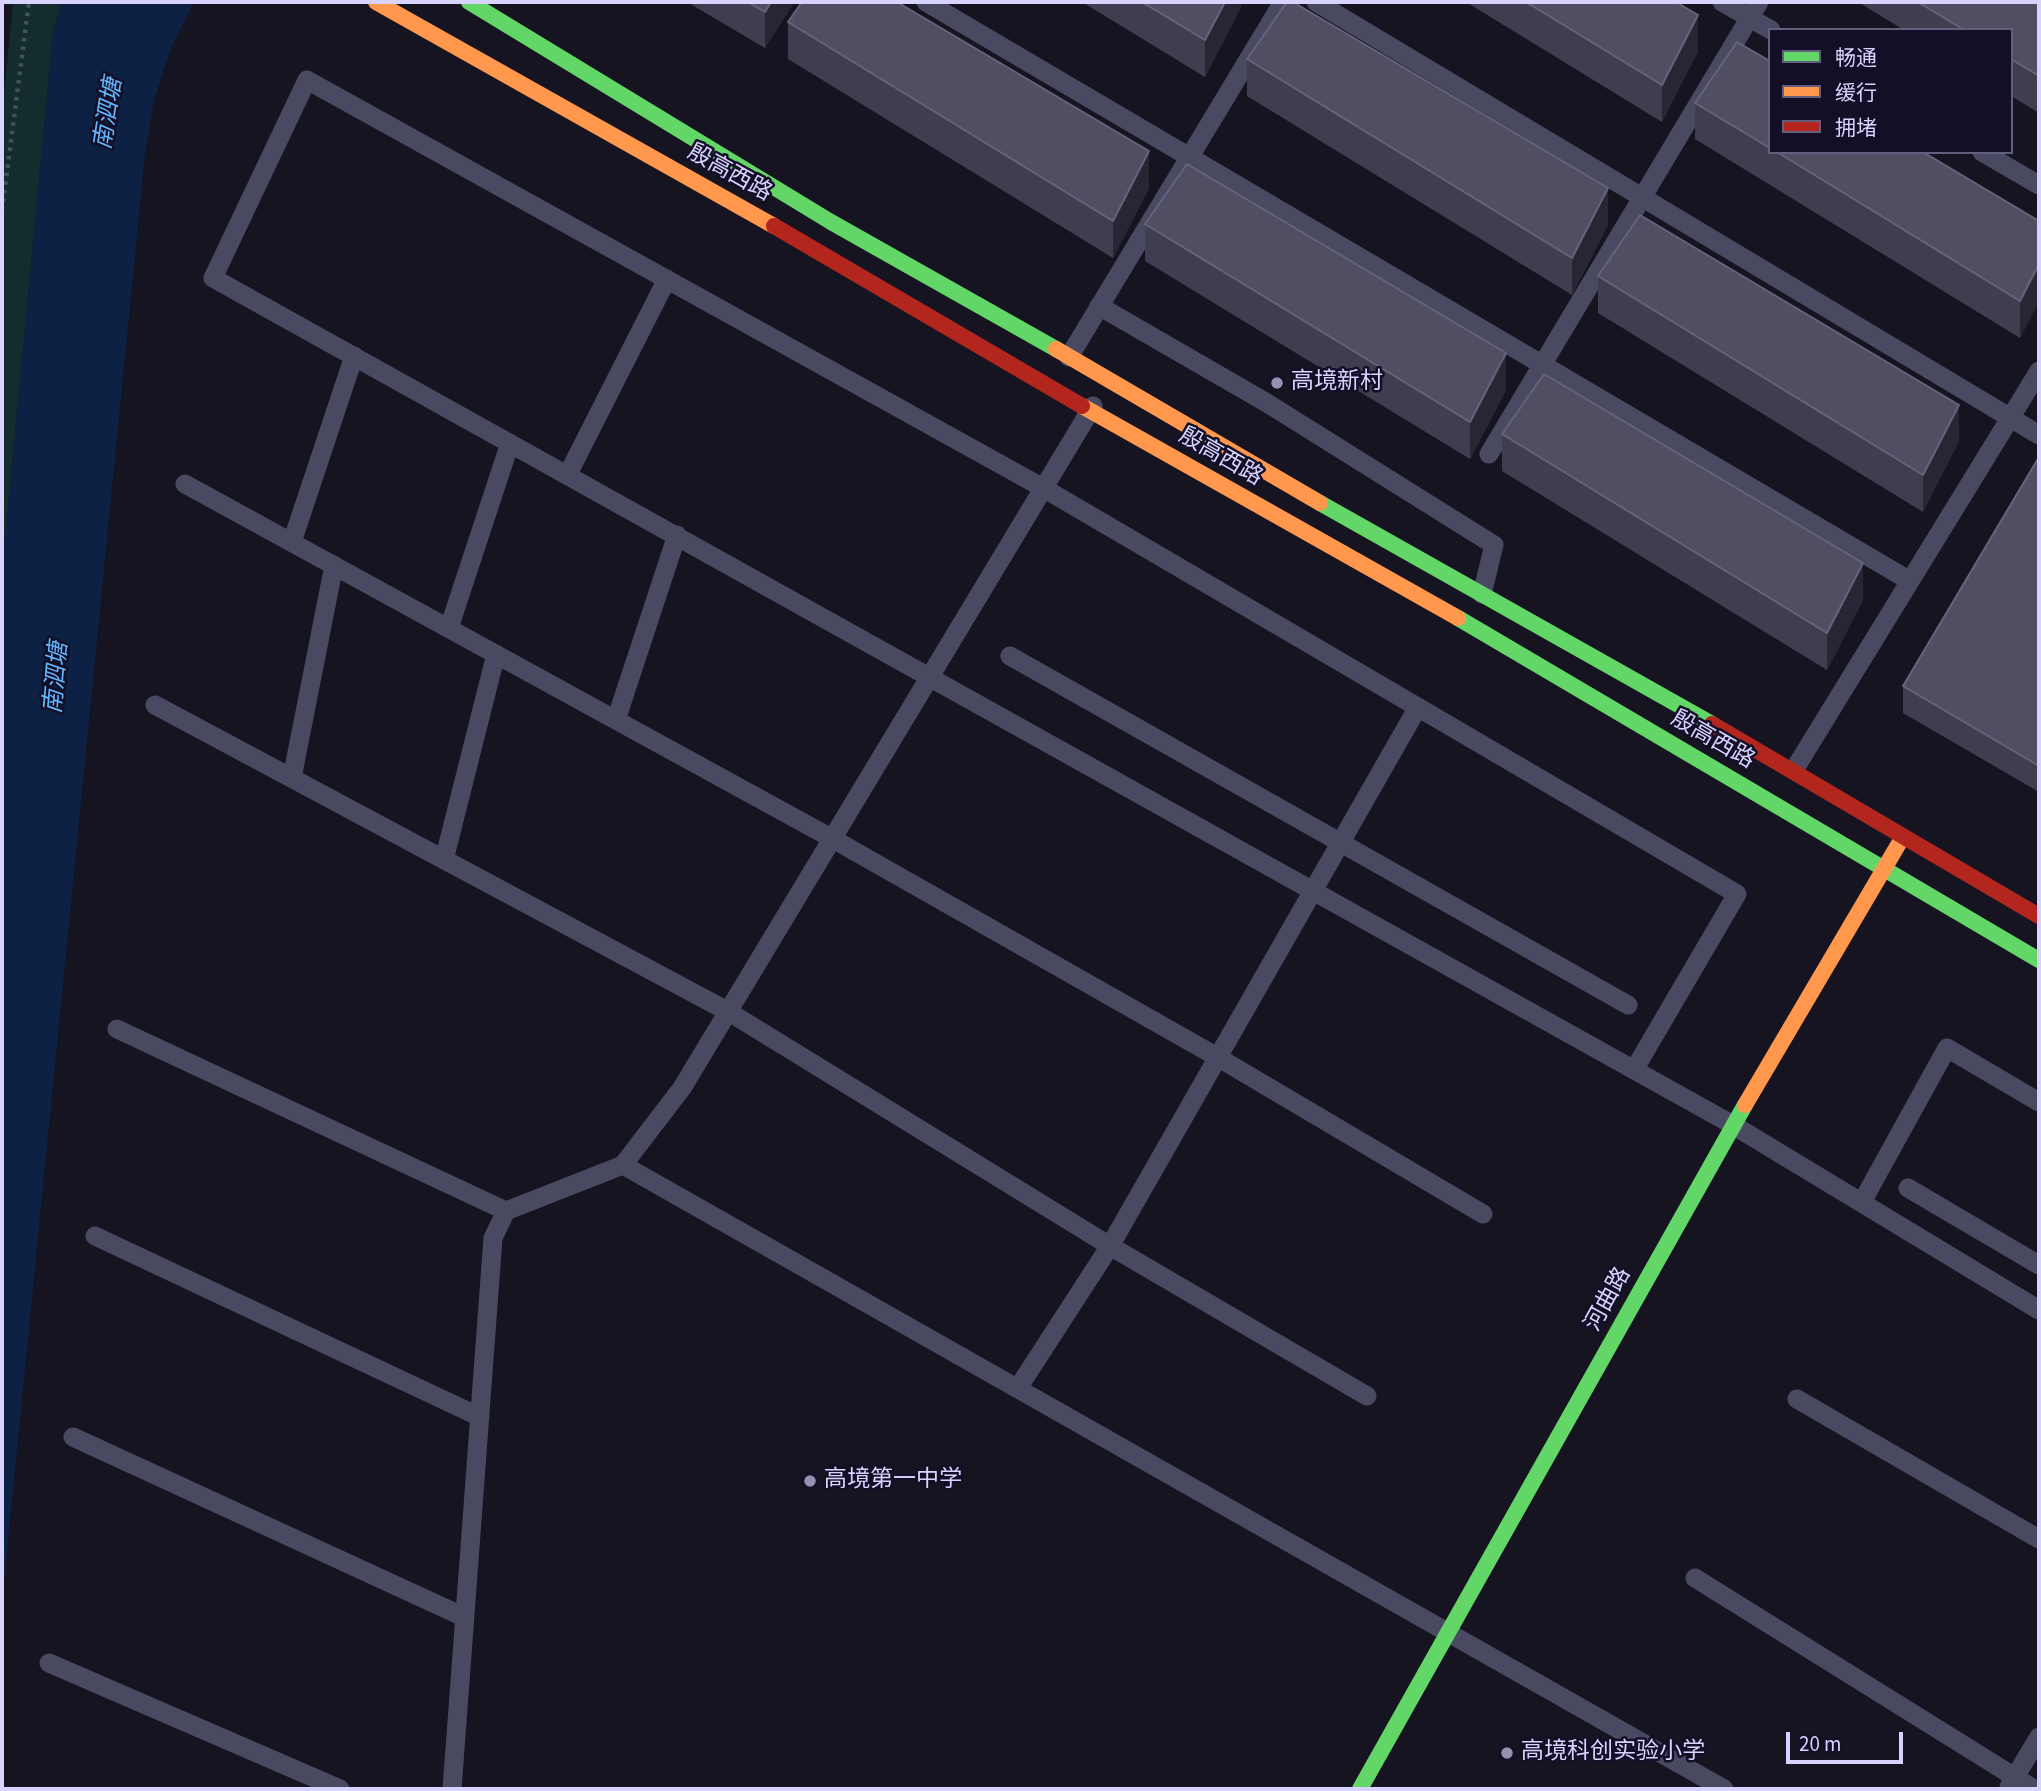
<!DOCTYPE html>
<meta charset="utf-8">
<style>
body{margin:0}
#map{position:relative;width:2041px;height:1791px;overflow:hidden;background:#161421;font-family:"Source Sans 3","Noto Sans SC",sans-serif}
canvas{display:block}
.frame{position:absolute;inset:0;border:4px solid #d9d4ff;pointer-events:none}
.legend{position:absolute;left:1768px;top:28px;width:245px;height:126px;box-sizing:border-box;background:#130f26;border:2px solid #625e7d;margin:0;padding:9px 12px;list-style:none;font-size:21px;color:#d9d4ff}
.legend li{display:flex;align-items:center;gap:14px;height:35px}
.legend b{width:35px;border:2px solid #625e7d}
.scale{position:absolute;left:1786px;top:1732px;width:117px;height:32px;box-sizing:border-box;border:4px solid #d9d4ff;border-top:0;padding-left:9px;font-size:21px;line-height:24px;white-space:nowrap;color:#d9d4ff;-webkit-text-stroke:5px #130f26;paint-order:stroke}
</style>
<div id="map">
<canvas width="2041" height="1791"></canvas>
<div class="frame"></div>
<ul class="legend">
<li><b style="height:9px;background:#63d668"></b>畅通</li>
<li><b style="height:9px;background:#ff974d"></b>缓行</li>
<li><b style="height:9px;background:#b3261e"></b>拥堵</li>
</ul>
<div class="scale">20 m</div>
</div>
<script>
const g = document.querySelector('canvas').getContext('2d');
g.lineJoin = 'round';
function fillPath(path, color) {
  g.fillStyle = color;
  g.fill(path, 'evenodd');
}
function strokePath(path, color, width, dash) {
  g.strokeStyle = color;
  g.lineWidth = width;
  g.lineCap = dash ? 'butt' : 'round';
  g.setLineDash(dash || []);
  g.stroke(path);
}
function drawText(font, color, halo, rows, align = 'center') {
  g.font = font + ' "Source Sans 3","Noto Sans SC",sans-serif';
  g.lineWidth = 5;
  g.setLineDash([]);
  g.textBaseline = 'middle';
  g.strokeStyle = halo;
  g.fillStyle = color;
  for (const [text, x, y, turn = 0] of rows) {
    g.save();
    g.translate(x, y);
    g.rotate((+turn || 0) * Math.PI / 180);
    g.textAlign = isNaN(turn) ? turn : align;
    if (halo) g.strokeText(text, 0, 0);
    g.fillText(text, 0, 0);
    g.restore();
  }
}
fillPath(new Path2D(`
 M13 2H62L53 33 2 571V113Z`), '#132c2d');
fillPath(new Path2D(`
 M62 2H194L171 48 154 100 145 154 2 1601V571L53 33Z`), '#0d2144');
strokePath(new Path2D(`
 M2 210 29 2`), '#44505f', 4.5, [3.5, 5]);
strokePath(new Path2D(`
 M926 2 1910 581
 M1316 2 2039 435
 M1722 2 1771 30
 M1982 152 2039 185
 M1099 306 1267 403 1494 545 1482 594
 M1069 357 1283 2
 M1489 454 1759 2
 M568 474 667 279
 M185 484 833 839 1219 1058 1483 1214
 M292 542 354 356
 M449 628 510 443
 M1010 656 1628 1005
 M155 705 729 1012 1110 1246 1367 1396
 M616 720 677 535
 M1794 770 2039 371
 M292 778 334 565
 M444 860 496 654
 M117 1029 506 1211
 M1634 1070 1737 894 1045 489 307 80 213 278 1733 1125 2039 1310
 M623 1165 1724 1789
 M1908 1188 2039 1265
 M1862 1202 1947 1048 2039 1102
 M95 1236 480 1417
 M1018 1388 1110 1246 1418 707
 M1797 1399 2039 1539
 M73 1437 464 1617
 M1695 1578 2034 1789
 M49 1663 340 1789
 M2009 1787 2039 1737
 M452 1789 493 1238 506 1211 623 1165 682 1088 1093 406`), '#4a4962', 19);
strokePath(new Path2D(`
 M469 2 831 222 1056 349
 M1320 503 1712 724
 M1458 618 2039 960
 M1360 1789 1745 1105`), '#63d668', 16);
strokePath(new Path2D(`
 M376 2 774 226
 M1056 349 1320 503
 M1082 406 1458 618
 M1745 1105 1901 840`), '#ff974d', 16);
strokePath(new Path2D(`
 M774 226 1082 406
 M1712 724 2039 916`), '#b3261e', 16);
fillPath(new Path2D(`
 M687 2H794L765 48Z
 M1082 2H1241V7L1205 77Z
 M1466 2H1676L1698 51 1662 122Z
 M1858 2H2039V113L2011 96V30H1904Z
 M788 22 1149 188 1113 258 788 59Z
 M1247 59 1608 225 1572 295 1247 96Z
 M1770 61V152H1923L2039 221V301L2020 338 1695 139V103Z
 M1145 224 1506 390 1470 459 1145 261Z
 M1598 276 1959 441 1923 512 1598 313Z
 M1502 434 1863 600 1827 670 1502 471Z
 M2039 457V792L1903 713V686Z`), '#403d50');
fillPath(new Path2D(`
 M771 2H794L765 48V12Z
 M1225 2H1241V7L1205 77V40Z
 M1698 15V51L1662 122V85Z
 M1149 151V188L1113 258V221Z
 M1608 188V225L1572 295V258Z
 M2039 264V301L2020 338V301Z
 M1506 353V390L1470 459V422Z
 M1959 405V441L1923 512V475Z
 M1863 563V600L1827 670V633Z`), '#282635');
const building = new Path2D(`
 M748 2H771L765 12Z
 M802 2H897L1149 151 1113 221 788 22Z
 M1142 2H1225L1205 40Z
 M1287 2H1293L1608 188 1572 258 1247 59Z
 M1526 2H1676L1698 15 1662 85Z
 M1918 2H2039V76L2011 59V30H1964Z
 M1737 42 1770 61V148L1695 103Z
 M1777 152H1923L2039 221V264L2020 301Z
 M1187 164 1506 353 1470 422 1145 224Z
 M1640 215 1959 405 1923 475 1598 276Z
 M1544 374 1863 563 1827 633 1502 434Z
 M2039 457V766L1903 686Z`);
fillPath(building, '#504e63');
strokePath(building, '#66637b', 2);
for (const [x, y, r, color] of [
 [1277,383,7,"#9591b1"],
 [810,1481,7,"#9591b1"],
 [1507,1753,7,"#9591b1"]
]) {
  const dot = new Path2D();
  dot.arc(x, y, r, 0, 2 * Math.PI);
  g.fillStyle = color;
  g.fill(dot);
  strokePath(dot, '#130f26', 2.5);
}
drawText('23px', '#d9d4ff', '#130f26', [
 ["殷高西路",729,174,29],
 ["殷高西路",1220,458,30],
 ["殷高西路",1712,741,30],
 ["河曲路",1609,1300,-61]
]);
drawText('23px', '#d9d4ff', '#130f26', [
 ["高境新村",1291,383],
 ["高境第一中学",824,1481],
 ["高境科创实验小学",1521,1753]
], 'left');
drawText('italic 24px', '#62b6ff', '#130f26', [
 ["南泗塘",110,114,-81],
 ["南泗塘",58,678,-85]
]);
</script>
